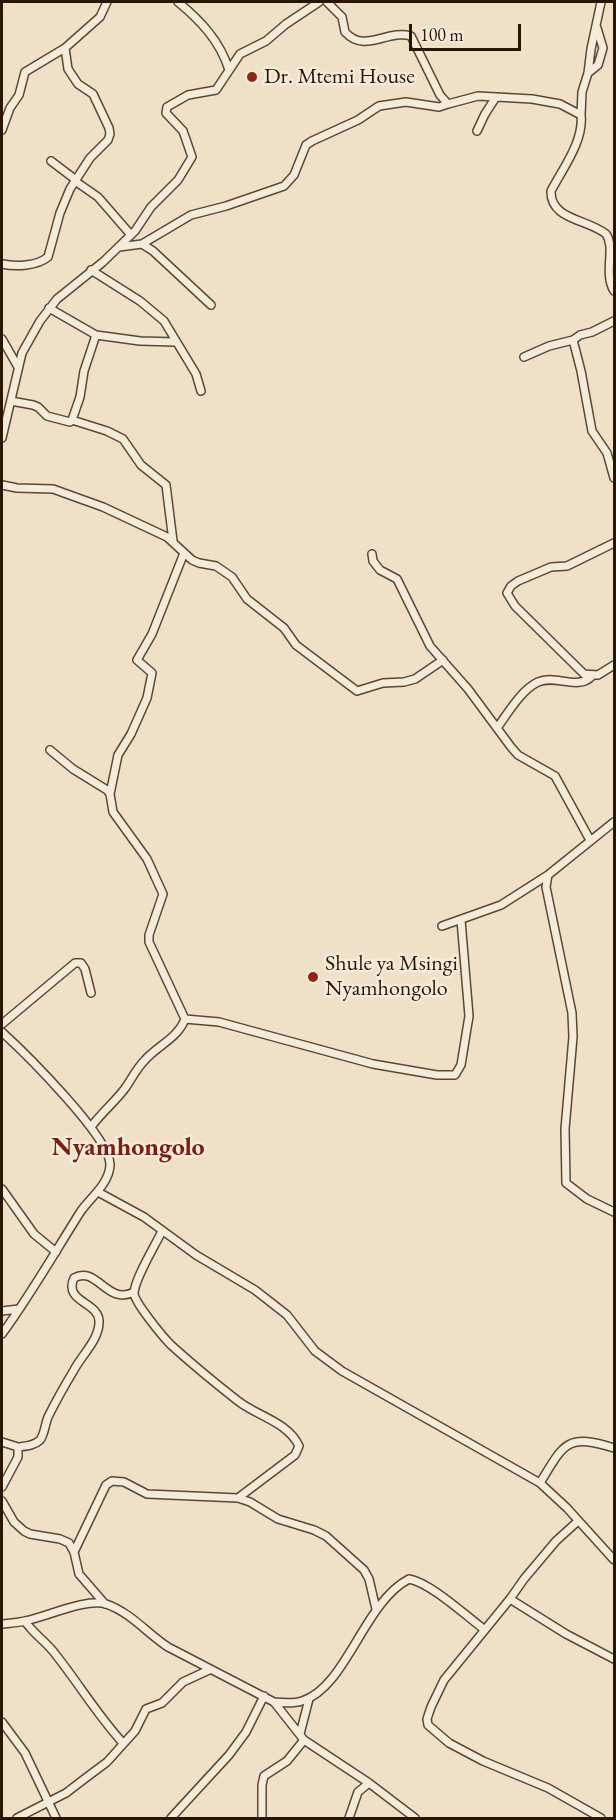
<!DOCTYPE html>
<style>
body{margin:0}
#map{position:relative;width:616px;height:1820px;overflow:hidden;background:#f0e0c7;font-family:"EB Garamond",serif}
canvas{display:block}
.frame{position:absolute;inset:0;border:3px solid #291600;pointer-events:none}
.scale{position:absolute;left:409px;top:24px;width:112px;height:27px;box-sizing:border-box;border:3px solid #291600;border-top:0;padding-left:8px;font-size:18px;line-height:21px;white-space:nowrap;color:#291600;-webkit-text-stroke:4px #f5ebdb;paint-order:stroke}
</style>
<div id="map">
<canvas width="616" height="1820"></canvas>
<div class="frame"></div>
<div class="scale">100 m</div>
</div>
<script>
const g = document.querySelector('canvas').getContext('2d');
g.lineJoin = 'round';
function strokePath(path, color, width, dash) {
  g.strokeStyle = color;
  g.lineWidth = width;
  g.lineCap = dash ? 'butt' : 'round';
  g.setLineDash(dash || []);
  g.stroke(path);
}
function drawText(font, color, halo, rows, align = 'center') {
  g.font = font + ' "EB Garamond",serif';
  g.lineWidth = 5;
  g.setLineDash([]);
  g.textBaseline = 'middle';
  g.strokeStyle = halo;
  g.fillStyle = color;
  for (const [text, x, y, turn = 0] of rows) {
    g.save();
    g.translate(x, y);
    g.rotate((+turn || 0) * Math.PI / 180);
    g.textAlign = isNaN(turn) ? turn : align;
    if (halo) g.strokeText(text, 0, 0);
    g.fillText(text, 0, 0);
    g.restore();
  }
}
const street = new Path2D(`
 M178 2C201 21 220 41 229 70
 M327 2 342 17 345 32C365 54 387 29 411 36L440 95 448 104 478 96 532 99 560 104 581 115C584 141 563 168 551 191 550 220 588 219 606 234 616 248 603 273 614 291
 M588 73 598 65 603 48 597 28
 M581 115 582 92 588 73 591 49 601 2
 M2 130 10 108 19 95 25 72 65 48
 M477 131 485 114 496 97
 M51 161 76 180
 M75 181 98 197 131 235
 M142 244 153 251 211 305
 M119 247 142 244 191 215 226 206 284 186 294 175 306 145 312 141 358 120 379 106 406 102 439 107 448 104
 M2 264C16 267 37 266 48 257L60 213 70 189 90 158 108 140 110 134 109 128 93 94 78 84 68 69 65 48 100 17 107 2
 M91 270 140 301 164 321 196 374 201 391
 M49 308 96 335 140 341 175 342
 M2 339 18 367
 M573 340 581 371 592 431 607 453 614 478
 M524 357 549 346 573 340 580 335 592 332 614 321
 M11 401 33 405 38 407 47 416 70 422 72 420 80 397 84 371 96 335
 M72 420 107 431 123 439 141 465 166 485 173 541
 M2 438 22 353 40 321 57 299 103 262 135 231 151 207 178 180 192 157 183 131 166 113 167 107 188 95 216 90 240 54 266 41 286 24 319 2
 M2 485 17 488 53 489 103 507 167 537 192 560 199 563 216 566 232 577 247 599 284 628 296 645 357 691 383 683 404 682 415 679 443 660
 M614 543 567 566 551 567 518 581 511 586 507 593 515 606 584 674 598 675 614 665
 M372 554 373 561 380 570 397 579 430 646 468 689 511 747 518 755 555 776 590 840
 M497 728C508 713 521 690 538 682 555 674 578 691 592 676
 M50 750 73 769 107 790 110 794 113 812 147 859 163 894 149 935V942L185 1019C178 1038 157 1046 145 1060 137 1068 132 1078 126 1087 116 1101 102 1112 91 1127
 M110 794 118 755 131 734 147 698 152 673 137 660 152 634 184 553
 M548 875 546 887 572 1013 573 1037 565 1129 566 1183 587 1199 614 1212
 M442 926 501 905 548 875 614 822
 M185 1019 219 1022 373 1064 437 1075H455L461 1065 469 1016 461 920
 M2 1024 75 963H81L85 969 91 993
 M2 1032C24 1052 111 1138 110 1165 109 1184 91 1197 81 1211 55 1252 31 1294 2 1334
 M2 1189 34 1234 56 1252
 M98 1192 144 1217 196 1255 255 1290 287 1315 315 1351 342 1371 540 1483 567 1508 614 1560
 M162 1231C155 1246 135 1278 134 1293 134 1302 164 1338 171 1345 192 1364 215 1383 238 1401 257 1416 288 1422 299 1446L295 1455 238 1498
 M2 1311 19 1309
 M2 1442 18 1447V1457L2 1487
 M18 1447C26 1446 34 1446 40 1440 45 1434 45 1422 49 1415 57 1399 65 1385 74 1370 81 1356 100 1339 99 1321 99 1302 63 1302 74 1278 97 1265 107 1306 134 1292
 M540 1483C564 1444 566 1433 614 1448
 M2 1501 14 1522 24 1531 30 1534 60 1539 69 1543 74 1552 79 1574 105 1604
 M578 1521 556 1541 524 1579 510 1599 444 1680 431 1707 427 1719 428 1725 449 1743 483 1761 548 1788 601 1818
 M74 1552 106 1485 112 1481 124 1482 147 1494 238 1498 250 1502 278 1519 314 1530 326 1536 364 1570 369 1579 376 1609
 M510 1599 566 1634 614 1659
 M25 1621C34 1635 47 1642 56 1655 79 1684 98 1716 123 1743
 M2 1624C9 1623 17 1623 25 1621 46 1617 86 1598 106 1604 130 1612 148 1634 168 1647L274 1702 304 1740 369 1783 415 1818
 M274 1702C283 1703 293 1704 302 1701 346 1688 364 1602 409 1579 431 1583 466 1616 485 1630
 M2 1722 25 1753 56 1818
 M300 1734 309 1699
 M17 1818 66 1793 83 1780 107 1762 135 1731 146 1709 162 1703 183 1682 209 1670
 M171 1818 229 1755 246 1732 264 1696
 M262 1818V1785L264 1776 287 1761 304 1740
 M349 1818 358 1792 369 1783`);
strokePath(street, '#5b4832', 10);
strokePath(street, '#f5ebdb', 7);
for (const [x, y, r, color] of [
 [252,77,6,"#8f2418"],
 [313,977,6,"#8f2418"]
]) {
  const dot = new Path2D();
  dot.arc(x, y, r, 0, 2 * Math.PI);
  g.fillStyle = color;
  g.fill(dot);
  strokePath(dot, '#f5ebdb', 2);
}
drawText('22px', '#291600', '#f5ebdb', [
 ["Dr. Mtemi House",264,77],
 ["Shule ya Msingi",325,964],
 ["Nyamhongolo",325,989]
], 'left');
drawText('bold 26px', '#7a1f14', '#f5ebdb', [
 ["Nyamhongolo",128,1148]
]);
</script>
